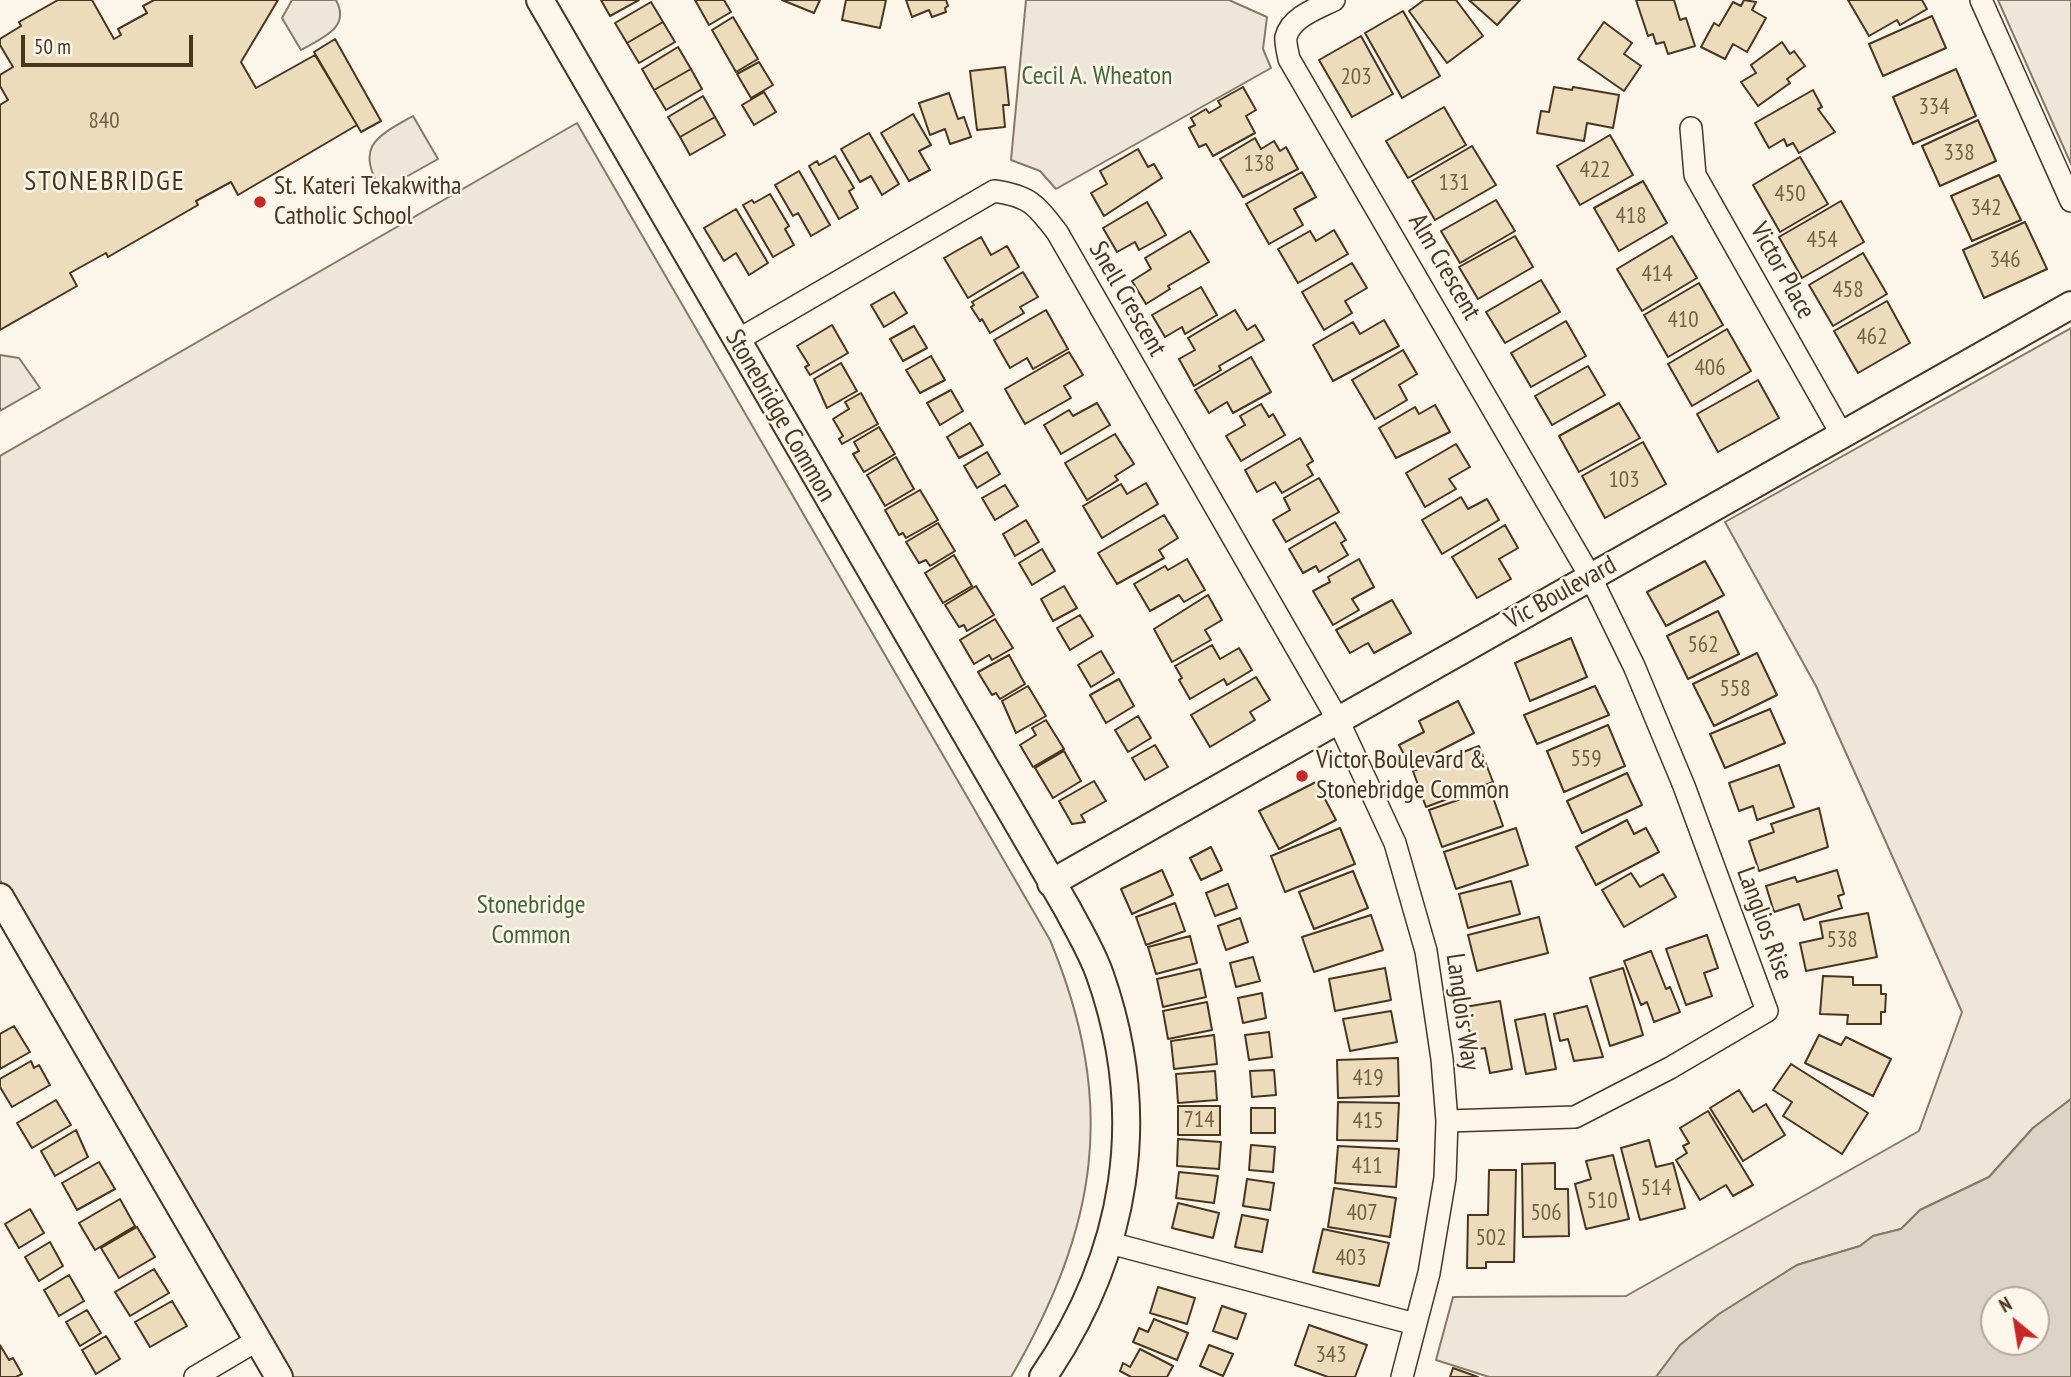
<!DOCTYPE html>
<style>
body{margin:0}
#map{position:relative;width:2071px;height:1377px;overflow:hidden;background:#fbf6e9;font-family:"PT Sans Narrow",sans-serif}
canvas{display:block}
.north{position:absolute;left:1980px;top:1286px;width:70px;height:70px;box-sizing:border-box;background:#fbf6e9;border:2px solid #b4a999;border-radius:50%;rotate:330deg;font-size:19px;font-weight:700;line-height:28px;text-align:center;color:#4a3520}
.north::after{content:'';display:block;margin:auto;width:24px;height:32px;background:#c62828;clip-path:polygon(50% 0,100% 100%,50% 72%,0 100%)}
.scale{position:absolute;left:21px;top:35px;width:172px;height:32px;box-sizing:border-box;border:4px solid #4a3520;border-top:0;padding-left:9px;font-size:21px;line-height:24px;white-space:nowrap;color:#4a3520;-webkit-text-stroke:5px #fbf6e9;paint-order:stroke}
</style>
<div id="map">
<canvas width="2071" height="1377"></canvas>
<div class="north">N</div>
<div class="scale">50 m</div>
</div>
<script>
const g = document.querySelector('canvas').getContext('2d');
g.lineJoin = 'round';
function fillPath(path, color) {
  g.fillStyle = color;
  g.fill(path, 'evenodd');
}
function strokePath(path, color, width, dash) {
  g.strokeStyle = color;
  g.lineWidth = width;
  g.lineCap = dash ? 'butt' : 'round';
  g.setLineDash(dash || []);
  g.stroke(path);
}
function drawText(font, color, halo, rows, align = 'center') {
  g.font = font + ' "PT Sans Narrow",sans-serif';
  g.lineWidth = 5;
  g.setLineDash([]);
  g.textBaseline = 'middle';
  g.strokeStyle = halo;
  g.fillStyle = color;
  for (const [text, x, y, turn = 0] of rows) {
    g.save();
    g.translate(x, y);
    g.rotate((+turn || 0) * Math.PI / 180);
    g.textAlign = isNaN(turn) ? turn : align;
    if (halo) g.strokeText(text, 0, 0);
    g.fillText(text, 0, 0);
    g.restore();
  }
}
const green = new Path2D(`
 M292 0H336C351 28 322 38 301 50L282 18Z
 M1026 0H1229L1267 17 1263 49 1271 68 1056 189 1040 171 1011 160Z
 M1998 0H2071V164Z
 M413 116 438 159 381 191C356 146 374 138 413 116Z
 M577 123 1050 940C1118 1104 1098 1226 1011 1377H292L243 1305 0 880V456Z
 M2071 328V1099L2033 1128 1989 1177 1920 1210 1901 1229 1873 1236 1860 1246 1797 1265 1719 1314 1680 1345 1656 1377H1489L1436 1360 1453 1297 1626 1296 1919 1131 1962 1012 1816 686 1725 522Z
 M0 355 19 358 40 388 0 411Z`);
fillPath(green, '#ede6d9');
strokePath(green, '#887966', 2);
const water = new Path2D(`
 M2071 1099V1377H1656L1680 1345 1719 1314 1797 1265 1860 1246 1873 1236 1901 1229 1920 1210 1989 1177 2033 1128ZM1994 1300H2036V1342H1994Z`);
fillPath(water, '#dcd4c6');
strokePath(water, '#887966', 2);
const building = new Path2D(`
 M58 0H92L114 39 121 35 118 29 147 13 143 6 154 0H278L241 62 256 88 315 55 357 125 238 195 231 182 196 201 198 205 108 257 106 253 70 273 77 286 0 330V105L8 100 0 86V75L13 67 0 45V39L21 26 19 22Z
 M601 0H639L610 16Z
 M695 0H724L731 12 709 25Z
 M782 0H820L814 13Z
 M846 0H886L880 28 842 20Z
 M906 0H946L948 6 945 8 946 12 932 17 929 10 912 17Z
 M1424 0H1456L1483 36 1447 63 1409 11Z
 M1469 0H1520L1497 25Z
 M1636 0H1674L1680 20 1686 18 1695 46 1668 54 1664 42 1656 44 1653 34 1648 36Z
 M1744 0 1756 2 1752 10 1766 18 1747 52 1733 44 1725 59 1701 47 1714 23 1719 26 1733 2 1741 6Z
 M1848 0H1922L1927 9 1900 25 1897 20 1869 36Z
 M651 2 663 22 627 43 615 23Z
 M1403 11 1440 76 1402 98 1365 33Z
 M1932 16 1946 48 1883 76 1869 44Z
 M733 17 758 59 736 72 712 30Z
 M663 22 675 42 639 63 627 43Z
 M1604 22 1632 43 1624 54 1641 66 1624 91 1578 59Z
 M1361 36 1393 94 1352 117 1319 60Z
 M335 39 381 121 361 132 314 52Z
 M1782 42 1790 54 1794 51 1805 66 1787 79 1790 83 1758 106 1741 82 1756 73 1751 65Z
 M678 47 691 69 654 90 642 69Z
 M759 62 773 85 751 98 737 74Z
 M1005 67 1009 105H1003L1005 127 977 130 970 71Z
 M691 69 702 89 666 110 654 90Z
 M1956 69 1976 116 1913 144 1893 97Z
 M1243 87 1256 110 1246 116 1255 133 1213 156 1206 144 1199 147 1189 128 1195 125 1191 118 1206 109 1209 113 1221 106 1218 101Z
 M1554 87 1572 90 1573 87 1619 95 1613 128 1587 123 1584 141 1537 133 1541 111 1549 112Z
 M1813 90 1822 107 1818 109 1835 132 1799 153 1793 143 1787 146 1784 139 1769 148 1755 123Z
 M764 92 776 112 754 125 742 105Z
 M949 93 958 119 964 117 971 137 950 144 945 129 930 135 919 103Z
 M703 96 715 117 680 137 668 117Z
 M1444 107 1466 145 1408 178 1386 141Z
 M913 114 931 145 919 151 930 170 909 181 881 133Z
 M715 117 725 135 690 155 680 137Z
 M1978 120 1996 161 1940 186 1922 146Z
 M869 133 899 184 882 195 871 176 860 182 841 149Z
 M1610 135 1633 175 1580 205 1557 166Z
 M1255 138 1261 149 1274 141 1280 151 1286 147 1298 169 1243 197 1220 159Z
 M1472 146 1496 185 1435 220 1412 181Z
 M1138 149 1148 167 1154 164 1162 178 1104 216 1091 193 1107 184 1100 171Z
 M835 156 854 188 849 191 858 208 839 219 809 166 817 161 819 165Z
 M1800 157 1828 204 1780 232 1753 185Z
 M799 171 830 225 811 236 798 213 793 216 775 185Z
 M1302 172 1316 197 1294 209 1303 225 1269 244 1246 204Z
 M1999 175 2021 220 1972 241 1951 196Z
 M1643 181 1667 223 1619 251 1594 208Z
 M770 194 789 226 785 229 794 245 773 257 743 205 752 200 754 203Z
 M1496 200 1515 231 1460 263 1441 231Z
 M1841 201 1864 242 1802 278 1779 237Z
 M1147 202 1166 235 1139 250 1135 242 1117 252 1103 228Z
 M736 209 768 263 749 275 736 253 724 261 704 228Z
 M2025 222 2047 269 1984 298 1963 250Z
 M1334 230 1348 254 1298 283 1278 249 1310 231 1316 241Z
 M1190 231 1209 262 1168 286 1170 289 1146 304 1132 281 1151 269 1145 258Z
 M1515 236 1533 267 1478 299 1459 267Z
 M1672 236 1697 278 1642 311 1617 269Z
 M981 237 991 255 1007 246 1019 267 968 298 944 258Z
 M1863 253 1887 294 1833 326 1809 285Z
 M1352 263 1367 288 1345 301 1352 313 1324 330 1302 292Z
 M1023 272 1038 297 1020 307 1024 313 990 333 982 319 980 321 971 307 974 305 972 302Z
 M1541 280 1560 312 1505 343 1486 312Z
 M1699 283 1723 325 1668 357 1644 315Z
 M1201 287 1217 315 1185 334 1182 327 1165 337 1152 315Z
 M894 292 907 313 884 327 871 305Z
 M1887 301 1910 343 1858 373 1834 331Z
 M1046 310 1068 349 1033 369 1027 358 1010 368 994 340Z
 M1235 310 1247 330 1255 325 1264 340 1219 366 1221 370 1194 386 1179 359 1195 350 1188 338Z
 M1384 320 1399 346 1333 381 1313 345 1353 322 1360 334Z
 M1566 321 1586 356 1531 387 1511 353Z
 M832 325 848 353 810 375 805 367 809 365 797 346Z
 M914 326 927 348 903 361 890 339Z
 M1727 329 1751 371 1692 406 1668 364Z
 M1403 350 1417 374 1399 385 1407 400 1375 419 1352 380Z
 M1069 352 1083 375 1064 386 1071 398 1025 424 1005 389Z
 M931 356 945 380 920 393 906 370Z
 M1251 357 1271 392 1233 413 1227 402 1209 413 1195 390Z
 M841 363 857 391 827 408 814 379Z
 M1588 366 1605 395 1552 425 1535 396Z
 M1758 380 1779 418 1718 452 1697 414Z
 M951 390 963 411 940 425 927 403Z
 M861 393 878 424 842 444 839 439 843 436 833 419 849 409 845 402Z
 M1097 403 1110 425 1061 454 1044 425 1069 410 1073 416Z
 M1619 403 1640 438 1579 472 1559 436Z
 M1261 404 1269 417 1273 414 1285 435 1241 461 1226 436 1245 425 1240 416Z
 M1435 405 1450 432 1396 458 1379 428 1415 407 1419 414Z
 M970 423 983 445 959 458 947 437Z
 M879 427 895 454 864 472 853 454 859 451 854 442Z
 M1115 434 1134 464 1115 476 1118 480 1087 500 1065 463Z
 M1300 438 1313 461 1307 465 1313 475 1282 493 1275 482 1257 492 1245 470Z
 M1643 442 1666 484 1605 518 1582 476Z
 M1456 444 1470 467 1449 479 1456 489 1425 507 1406 473Z
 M987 452 1000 474 977 488 964 466Z
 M896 457 914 489 885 506 867 475Z
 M1319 478 1339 512 1286 542 1273 520 1290 510 1284 498Z
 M1146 483 1158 504 1102 538 1083 506 1121 484 1127 494Z
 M1005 485 1018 506 995 520 982 498Z
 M920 490 938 520 906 538 903 533 899 535 885 510Z
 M1461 497 1468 509 1487 499 1499 520 1442 554 1422 520Z
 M1164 515 1178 538 1159 550 1164 558 1117 584 1098 553Z
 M1026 520 1039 542 1015 556 1003 534Z
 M1335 522 1346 540 1341 543 1348 555 1319 572 1316 566 1303 573 1289 549Z
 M938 523 955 551 930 566 926 560 919 563 906 542Z
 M1505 525 1518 548 1499 559 1511 579 1477 598 1452 557Z
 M1042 549 1055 571 1032 585 1019 563Z
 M954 555 972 586 943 603 925 573Z
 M1187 559 1205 590 1184 602 1179 595 1150 611 1134 584 1165 566 1168 570Z
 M1359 559 1374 587 1352 599 1359 610 1333 625 1313 591 1330 582 1328 577Z
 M1705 561 1724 595 1666 626 1647 592Z
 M976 586 994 615 967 631 964 625 959 627 945 605Z
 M1064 586 1077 608 1053 621 1041 599Z
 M1208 595 1222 620 1205 630 1211 640 1172 662 1154 629Z
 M1392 600 1411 633 1374 653 1368 643 1350 653 1336 630Z
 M1718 611 1739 654 1688 679 1667 636Z
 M1080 615 1093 636 1070 650 1057 628Z
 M995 619 1013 648 992 660 989 655 974 664 960 640Z
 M1571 638 1587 677 1530 701 1515 663Z
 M1212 645 1220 659 1239 648 1252 670 1227 685 1224 679 1190 699 1179 680 1182 678 1175 666Z
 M1101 651 1114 673 1091 687 1078 665Z
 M1757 653 1777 695 1714 726 1693 684Z
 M1009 655 1025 684 1000 699 996 693 992 695 978 672Z
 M1256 677 1270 700 1250 712 1255 720 1210 747 1191 715Z
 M1119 679 1134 706 1106 723 1090 695Z
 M1028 686 1046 716 1016 733 1002 701Z
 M1595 686 1609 715 1537 744 1524 715Z
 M1458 701 1474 733 1410 766 1399 745 1424 732 1419 721Z
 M1770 709 1785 743 1725 768 1710 734Z
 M1138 716 1151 738 1128 752 1115 730Z
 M1046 720 1064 749 1033 767 1020 745 1036 735 1032 728Z
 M1608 725 1625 766 1564 792 1547 751Z
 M1155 745 1168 767 1145 780 1132 758Z
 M1479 746 1493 782 1426 807 1413 771Z
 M1064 751 1081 781 1053 798 1035 768Z
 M1779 765 1794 807 1757 820 1753 806 1739 811 1729 783Z
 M1627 773 1642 805 1582 833 1567 801Z
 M1094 781 1106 801 1081 815 1085 822 1072 824 1059 801Z
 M1316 782 1336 820 1279 849 1259 811Z
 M1490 789 1503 826 1442 847 1429 810Z
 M1819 808 1828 847 1759 871 1749 841 1774 832 1771 824Z
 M1627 820 1634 834 1646 828 1659 852 1596 885 1576 847Z
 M1340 828 1355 864 1285 892 1271 856Z
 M1516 828 1528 865 1456 889 1444 852Z
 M1211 847 1222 870 1201 880 1190 858Z
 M1162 870 1173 895 1132 914 1121 889Z
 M1837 870 1844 894 1838 896 1842 908 1804 920 1799 904 1774 912 1766 886 1795 877 1797 882Z
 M1353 871 1368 908 1314 929 1299 892Z
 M1631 873 1640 887 1663 874 1676 897 1624 927 1602 890Z
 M1511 881 1520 914 1468 928 1459 894Z
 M1228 884 1237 908 1215 916 1206 893Z
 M1175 903 1185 931 1146 945 1136 917Z
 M1868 913 1877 957 1806 971 1800 943 1823 938 1820 922Z
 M1371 915 1383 950 1314 972 1302 937Z
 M1539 917 1548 953 1477 971 1468 935Z
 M1240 918 1248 942 1226 950 1218 926Z
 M1707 935 1718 968 1704 973 1712 996 1686 1005 1666 949Z
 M1190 936 1197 963 1156 974 1148 947Z
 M1651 951 1666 989 1670 987 1680 1012 1654 1022 1647 1002 1641 1005 1624 961Z
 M1253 957 1260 981 1236 987 1230 963Z
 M1385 968 1391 1000 1335 1011 1329 979Z
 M1623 968 1643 1035 1610 1046 1590 978Z
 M1200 969 1206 997 1163 1007 1157 979Z
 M1823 976 1853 977V985H1881V994H1886L1885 1012H1881V1024H1847L1848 1015 1820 1014Z
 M1262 993 1266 1018 1243 1023 1238 998Z
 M1500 1001 1512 1069 1490 1073 1485 1048 1473 1050 1465 1007Z
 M1207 1002 1212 1030 1168 1039 1163 1011Z
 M1587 1006 1603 1057 1574 1061 1568 1039 1560 1041 1554 1014Z
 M1391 1011 1397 1042 1350 1051 1343 1019Z
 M1545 1014 1556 1069 1526 1074 1515 1020Z
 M14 1026 30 1052 0 1069V1034Z
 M1269 1032 1272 1057 1249 1060 1245 1035Z
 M1214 1035 1217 1064 1174 1069 1171 1041Z
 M1819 1035 1841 1045 1846 1037 1891 1059 1873 1096 1805 1063Z
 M1398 1058 1399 1096 1338 1098 1337 1060Z
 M31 1061 34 1068 39 1065 50 1085 12 1107 0 1087V1079Z
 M1791 1064 1868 1113 1842 1154 1783 1116 1792 1102 1773 1090Z
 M1274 1070 1276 1095 1252 1097 1250 1071Z
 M1215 1071 1217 1100 1178 1103 1176 1074Z
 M1739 1090 1753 1112 1766 1104 1785 1135 1743 1161 1710 1108Z
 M56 1100 71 1125 32 1148 17 1123Z
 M1338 1102 1399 1103 1397 1141 1337 1140Z
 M1178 1106H1220V1135H1178Z
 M1251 1108H1275V1133H1251Z
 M1708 1111 1753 1185 1733 1196 1726 1185 1700 1200 1676 1160 1687 1153 1683 1146 1689 1143 1680 1128Z
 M76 1130 88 1157 55 1176 41 1151Z
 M1178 1139 1221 1142 1219 1169 1177 1166Z
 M1649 1140 1656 1167 1673 1163 1685 1208 1640 1220 1621 1148Z
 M1251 1145 1275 1147 1273 1172 1249 1170Z
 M1338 1146 1399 1149 1396 1187 1335 1183Z
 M1613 1155 1629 1219 1586 1229 1575 1184 1591 1179 1586 1161Z
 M99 1162 115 1189 77 1210 62 1183Z
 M1555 1163V1189H1568L1569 1236 1523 1237 1522 1164Z
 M1489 1170H1516L1514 1262H1486V1268H1467L1468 1215H1488Z
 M1179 1172 1218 1176 1214 1203 1176 1198Z
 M1247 1179 1274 1183 1270 1210 1243 1206Z
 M1334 1188 1396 1198 1390 1237 1328 1227Z
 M120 1199 135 1226 95 1250 79 1223Z
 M1178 1203 1219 1213 1213 1238 1172 1228Z
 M30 1209 44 1233 19 1248 5 1224Z
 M1242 1215 1268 1220 1262 1252 1235 1247Z
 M137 1227 155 1257 119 1278 101 1248Z
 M1323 1229 1389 1243 1379 1286 1313 1272Z
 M50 1242 63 1266 39 1281 25 1257Z
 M154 1269 169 1293 130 1316 115 1292Z
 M69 1275 84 1301 59 1316 44 1290Z
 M1158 1287 1195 1298 1187 1324 1150 1313Z
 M172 1301 187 1326 150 1347 135 1322Z
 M1222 1306 1246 1314 1237 1339 1213 1331Z
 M87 1310 101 1333 80 1346 66 1322Z
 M1154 1319 1188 1333 1177 1360 1133 1342 1139 1328 1148 1332Z
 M1309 1325 1367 1345 1355 1377H1328L1295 1365Z
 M106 1336 120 1359 96 1374 82 1350Z
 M0 1345 9 1360 13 1358 22 1374 16 1377H0Z
 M1209 1345 1233 1354 1223 1376 1200 1366Z
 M1140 1349 1173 1366 1167 1377H1131L1120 1371 1123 1363 1130 1367Z
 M1453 1368 1478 1377H1450Z`);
fillPath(building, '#ecdcbc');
strokePath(building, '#4a3520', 2);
const minor = new Path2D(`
 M1334 0C1318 8 1291 17 1286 37 1285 43 1288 53 1289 59L1590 576 1634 666 1684 786 1767 1011 1670 1068 1575 1117 1447 1121
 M1981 0 2071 201
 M1691 128 1695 175 1842 435
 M736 341 994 191C1030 196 1036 205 1057 232L1338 720 1395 843 1426 951 1442 1059 1447 1121 1445 1178 1429 1273 1402 1377
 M1110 1243 1415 1324
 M195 1377 256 1341`);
const tertiary = new Path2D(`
 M540 0 1067 908C1078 929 1092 952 1100 975 1150 1117 1127 1254 1043 1377
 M1051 883 2071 305
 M0 897 279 1377`);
strokePath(minor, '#4a3520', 24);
strokePath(tertiary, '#4a3520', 30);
strokePath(minor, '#fbf6e9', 21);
strokePath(tertiary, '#fbf6e9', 26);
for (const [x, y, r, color] of [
 [260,202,7,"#c62828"],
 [1302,776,7,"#c62828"]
]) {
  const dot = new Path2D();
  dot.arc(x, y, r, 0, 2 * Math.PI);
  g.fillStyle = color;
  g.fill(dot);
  strokePath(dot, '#fbf6e9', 2.5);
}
drawText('23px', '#725f47', null, [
 ["203",1356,77],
 ["334",1934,107],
 ["840",104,121],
 ["338",1959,153],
 ["138",1259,164],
 ["422",1595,170],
 ["131",1454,183],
 ["450",1790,194],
 ["342",1986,208],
 ["418",1631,216],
 ["454",1822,240],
 ["346",2005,260],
 ["414",1657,274],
 ["458",1848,290],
 ["410",1683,320],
 ["462",1872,337],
 ["406",1710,368],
 ["103",1624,480],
 ["562",1703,645],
 ["558",1735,689],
 ["559",1586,759],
 ["538",1842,940],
 ["419",1368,1078],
 ["714",1199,1120],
 ["415",1368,1121],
 ["411",1367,1166],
 ["514",1656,1188],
 ["510",1602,1201],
 ["407",1362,1213],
 ["506",1546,1213],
 ["502",1491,1238],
 ["403",1351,1258],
 ["343",1331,1355]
]);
drawText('26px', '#436837', '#fbf6e9', [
 ["Cecil A. Wheaton",1097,77],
 ["Stonebridge",531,906],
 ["Common",531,936]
]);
drawText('26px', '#4a3520', '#fbf6e9', [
 ["St. Kateri Tekakwitha",274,187],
 ["Catholic School",274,217],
 ["Victor Boulevard &",1316,761],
 ["Stonebridge Common",1316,791]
], 'left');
drawText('26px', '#4a3520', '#fbf6e9', [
 ["Alm Crescent",1444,267,60],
 ["Victor Place",1782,271,61],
 ["Snell Crescent",1127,299,60],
 ["Stonebridge Common",780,416,60],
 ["Vic Boulevard",1561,593,-29],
 ["Langlios Rise",1764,924,70],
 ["Langlois Way",1462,1012,82]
]);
g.letterSpacing = '2px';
drawText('28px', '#4a3520', '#fbf6e9', [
 ["STONEBRIDGE",105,182]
]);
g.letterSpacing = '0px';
</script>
